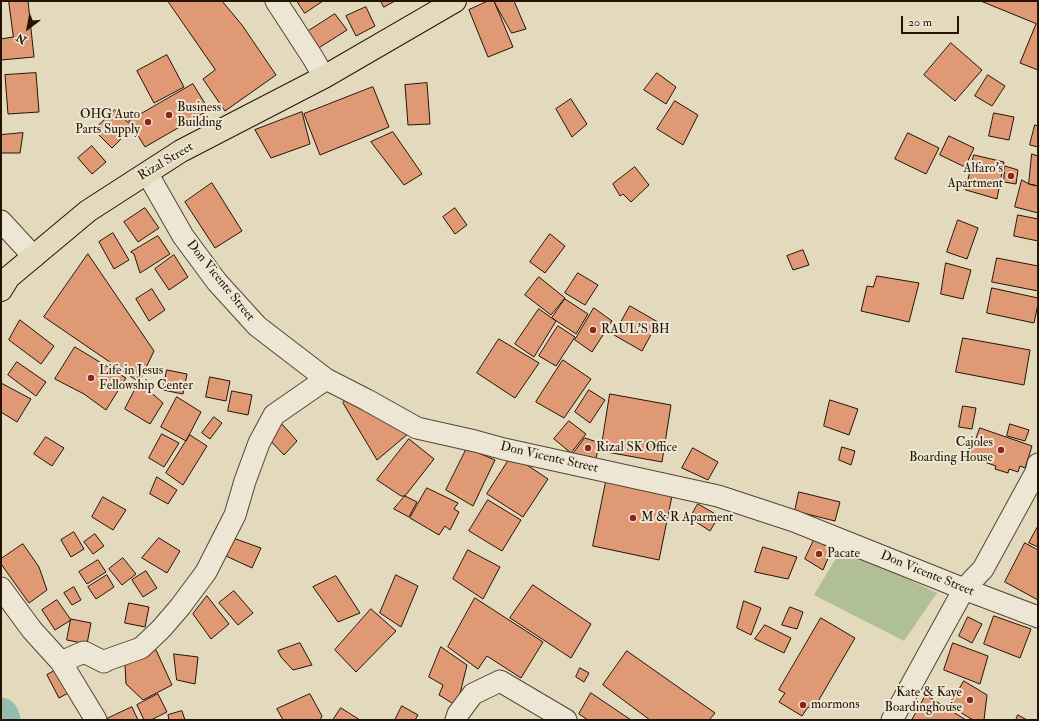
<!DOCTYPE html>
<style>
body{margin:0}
#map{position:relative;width:1039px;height:721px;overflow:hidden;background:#e3d9bd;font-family:"IM FELL Double Pica",serif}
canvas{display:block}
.frame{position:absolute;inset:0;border:2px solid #261403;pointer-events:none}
.north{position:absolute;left:8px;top:8px;width:40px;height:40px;-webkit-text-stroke:3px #ede6d4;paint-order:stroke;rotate:212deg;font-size:11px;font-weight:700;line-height:16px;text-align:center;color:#261403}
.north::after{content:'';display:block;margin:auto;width:14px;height:18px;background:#261403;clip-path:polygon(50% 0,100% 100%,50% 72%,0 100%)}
.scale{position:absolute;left:901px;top:16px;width:58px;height:18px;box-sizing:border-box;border:2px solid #261403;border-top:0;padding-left:5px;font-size:12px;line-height:14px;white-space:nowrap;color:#261403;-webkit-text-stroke:3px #ede6d4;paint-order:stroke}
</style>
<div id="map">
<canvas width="1039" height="721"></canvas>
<div class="frame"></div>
<div class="north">N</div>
<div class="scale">20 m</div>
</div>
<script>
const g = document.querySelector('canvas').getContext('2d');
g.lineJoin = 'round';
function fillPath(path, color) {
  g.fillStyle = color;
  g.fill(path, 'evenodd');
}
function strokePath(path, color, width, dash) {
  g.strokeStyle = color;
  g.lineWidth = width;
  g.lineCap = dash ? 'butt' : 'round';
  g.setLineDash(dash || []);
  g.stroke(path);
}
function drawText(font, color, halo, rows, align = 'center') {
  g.font = font + ' "IM FELL Double Pica",serif';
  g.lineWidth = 4;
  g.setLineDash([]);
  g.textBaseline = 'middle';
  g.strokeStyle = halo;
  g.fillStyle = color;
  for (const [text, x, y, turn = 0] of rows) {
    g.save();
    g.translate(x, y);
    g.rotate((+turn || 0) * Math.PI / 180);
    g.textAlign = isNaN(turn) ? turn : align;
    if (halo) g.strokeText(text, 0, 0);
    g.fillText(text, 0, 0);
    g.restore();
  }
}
fillPath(new Path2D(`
 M842 548 937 593 904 641 814 595Z`), '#b0c094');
strokePath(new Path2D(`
 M1 715 3 720`), '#95bab0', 35);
const building = new Path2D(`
 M9 1H28L34 57 1 60V39L13 37Z
 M168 1H222L242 25 276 75 225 111 203 79 215 70Z
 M297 1H323L305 13Z
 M381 1H395L384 7Z
 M488 1H494L513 47 488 57 469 10Z
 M494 1H514L526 29 512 33Z
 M981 1H1038V70L1020 63 1036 24Z
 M366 7 375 26 356 36 346 16Z
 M335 14 347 30 317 49 307 32Z
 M951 43 982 70 955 101 924 75Z
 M167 55 184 87 154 103 137 71Z
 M36 73 39 112 8 114 5 75Z
 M657 73 676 87 666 104 644 90Z
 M988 75 1005 86 992 106 975 96Z
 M427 83 430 124 408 125 405 85Z
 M193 84 209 110 145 147 129 121Z
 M373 87 389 127 320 155 304 114Z
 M571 99 587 124 572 137 556 109Z
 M675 101 698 115 683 145 657 129Z
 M115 110 133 127 112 148 94 130Z
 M302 112 310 144 271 158 255 130Z
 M994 113 1014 117 1009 140 989 136Z
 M1035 125 1038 126V147L1030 145Z
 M393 132 422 174 404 185 371 142Z
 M23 133 20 153H1V135Z
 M908 133 939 148 926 174 895 159Z
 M949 136 974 148 965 167 940 155Z
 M92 146 106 162 92 174 78 158Z
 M1032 154 1038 156V186L1029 184Z
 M974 155 1004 162 997 199 966 190Z
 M1005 166 1018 170 1016 184 1004 182Z
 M635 167 649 185 631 202 623 194 620 196 613 184Z
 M1022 180 1029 184 1038 186V213L1015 207Z
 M212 183 242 231 215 248 185 202Z
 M145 208 159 228 138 242 124 222Z
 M455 208 467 225 455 234 443 217Z
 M1018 215 1038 219V241L1014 236Z
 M958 220 978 228 967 259 947 252Z
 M113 233 129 260 114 269 99 242Z
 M550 234 565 246 545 273 530 262Z
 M158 236 170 254 140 273 134 254 131 252Z
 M803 250 809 265 793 270 787 256Z
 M88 254 154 351 139 382 44 317Z
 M174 255 188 277 169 290 155 269Z
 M997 258 1038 266V291L992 282Z
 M946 263 971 270 963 299 941 294Z
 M578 273 598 285 585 305 565 293Z
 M877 276 919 283 909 322 861 311 867 286 873 287Z
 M539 277 565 298 551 315 525 295Z
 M992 288 1038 298V304L1034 323 987 313Z
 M152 289 165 310 149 321 136 299Z
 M565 299 588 314 576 334 552 318Z
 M630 306 658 322 642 351 614 335Z
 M594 308 612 321 592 352 575 340Z
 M539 309 556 321 534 357 515 344Z
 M20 320 54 346 41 364 9 340Z
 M558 326 575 337 556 366 539 356Z
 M963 338 1030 350 1024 385 956 372Z
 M499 339 539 363 515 398 477 373Z
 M75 347 126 378 106 410 84 394 55 379Z
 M563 360 591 379 564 418 536 402Z
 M17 362 46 382 36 396 8 375Z
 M167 370 187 374 183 394 163 390Z
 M210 377 230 381 226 401 206 397Z
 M139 382 163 403 150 424 125 409Z
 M1 383 31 399 17 422 1 412Z
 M589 390 605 400 590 423 575 412Z
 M232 391 252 395 248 415 228 411Z
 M610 394 671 405 662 462 601 451Z
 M177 397 201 412 186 441 161 427Z
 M348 397 409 433 377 460 343 403Z
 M830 400 858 409 849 435 824 426Z
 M963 406 976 408 972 429 959 427Z
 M214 417 222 423 210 439 202 433Z
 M569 421 586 434 571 453 554 439Z
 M281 423 297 441 284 455 264 434Z
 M1010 424 1029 430 1025 441 1007 436Z
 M980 428 1032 446 1025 468 1020 466 1018 472 1009 469 1008 473 995 469 996 466 970 457Z
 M162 434 179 443 164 467 149 458Z
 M190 435 207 446 183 485 166 473Z
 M46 437 64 448 52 466 34 454Z
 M585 438 600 443 596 458 573 454Z
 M409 439 434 459 405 496H401L377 480Z
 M842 447 855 451 851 465 839 460Z
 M467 448 495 460 473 506 446 490Z
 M693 448 718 462 708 480 682 468Z
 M512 455 548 479 523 517 487 494Z
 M157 477 177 490 168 504 150 494Z
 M607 477 673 491 659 560 593 546Z
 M427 488 458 503 454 509 459 512 450 530 445 526 439 535 410 518Z
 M799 492 840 502 835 521 795 511Z
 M405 496 417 502 409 517 394 509Z
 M103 497 126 510 113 530 92 517Z
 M488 500 521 520 502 551 469 531Z
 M698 504 719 516 710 531 690 518Z
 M1038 526V547L1029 543Z
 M74 532 84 549 71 557 61 540Z
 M95 534 104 546 93 554 84 542Z
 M159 538 180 551 167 573 142 558Z
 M233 538 261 548 252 568 226 556Z
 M814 540 832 549 823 570 805 559Z
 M1025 543 1038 550V600L1005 582Z
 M23 544 39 567 47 590 29 603 1 564V559Z
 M763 547 797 557 788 579 755 572Z
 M468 550 500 567 483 599 453 579Z
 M123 558 136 574 122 585 109 569Z
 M98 560 106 572 87 584 79 572Z
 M146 571 157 588 143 597 132 580Z
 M107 575 114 587 96 599 88 587Z
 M396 575 418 586 401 627 380 613Z
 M336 576 360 613 338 622 313 587Z
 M533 585 591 624 571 658 510 618Z
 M74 587 81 600 72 605 64 593Z
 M234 591 253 613 238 625 219 603Z
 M207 596 229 624 211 639 193 614Z
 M475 598 543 642 521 678 487 656 478 669 448 647Z
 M57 600 71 620 55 630 42 610Z
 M744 601 761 608 751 635 737 628Z
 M129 603 149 607 145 627 125 623Z
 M790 607 803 612 797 629 782 625Z
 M371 609 396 631 356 672 335 650Z
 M994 616 1031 629 1020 658 984 644Z
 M968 617 982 624 972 643 959 636Z
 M821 618 855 638 813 710 808 707 802 716 779 702 785 693 779 690Z
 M71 619 91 623 87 644 67 640Z
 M765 625 791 638 784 653 755 639Z
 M300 643 312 665 293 670 281 657 278 651Z
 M953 643 988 656 980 684 944 670Z
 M441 647 467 665 457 706 439 695 443 685 429 677Z
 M156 650 172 685 143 700 126 684 125 665Z
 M627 651 715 713 709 720H650L603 685Z
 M174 654 198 657 195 684 177 680Z
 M60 668 72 691 59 698 47 675Z
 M580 668 589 673 584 682 576 677Z
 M964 681 987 695 984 720H973L950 706Z
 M591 693 631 720H588L579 714Z
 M158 694 167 712 151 720H144L137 705Z
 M310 694 322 716 320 720H283L277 709Z
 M926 695 966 720H912Z
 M402 706 418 715 415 720H395Z
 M132 707 138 720H104Z
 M341 708 360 720H333Z
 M182 711 185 720H169L168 715Z
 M1018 715 1027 720H1016Z`);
fillPath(building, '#e09975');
strokePath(building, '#261403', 1);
const minor = new Path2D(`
 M276 1 313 58 324 77
 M147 173 183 236 217 282 257 326 326 379 367 400 417 428 475 441 504 449 718 496 794 521 964 589 1038 617
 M1 221 34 257
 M1 588 32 630 61 662 96 720
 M61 662 84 652 104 662 107 660 141 648 161 629 180 607 206 572 235 515 245 481 259 443 274 415 326 379
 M456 720 458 714 473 694 500 681 566 720
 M892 720 964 589 983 569 1036 472 1038 464`);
const major = new Path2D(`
 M1 290 9 277 88 211 181 151 324 77 455 1`);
strokePath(minor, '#554532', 23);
strokePath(major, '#261403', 24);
strokePath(minor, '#ede6d4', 21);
strokePath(major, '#e3d9bd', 22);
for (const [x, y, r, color] of [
 [169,115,4,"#8f2418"],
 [148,122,4,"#8f2418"],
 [1011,176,4,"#8f2418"],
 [593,330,4,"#8f2418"],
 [91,378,4,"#8f2418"],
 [588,448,4,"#8f2418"],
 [1001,450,4,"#8f2418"],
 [633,518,4,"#8f2418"],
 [819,554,4,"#8f2418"],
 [970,700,4,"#8f2418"],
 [803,705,4,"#8f2418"]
]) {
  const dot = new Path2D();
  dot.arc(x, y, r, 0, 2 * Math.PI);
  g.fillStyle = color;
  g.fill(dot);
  strokePath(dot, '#ede6d4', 1.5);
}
drawText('13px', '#261403', '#ede6d4', [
 ["Business",177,108],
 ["Building",177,123],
 ["OHG Auto",140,115,"right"],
 ["Parts Supply",140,130,"right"],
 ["Alfaro's",1003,169,"right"],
 ["Apartment",1003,184,"right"],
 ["RAUL'S BH",601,330],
 ["Life in Jesus",99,371],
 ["Fellowship Center",99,386],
 ["Cajoles",993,443,"right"],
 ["Boarding House",993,458,"right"],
 ["Rizal SK Office",596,448],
 ["M & R Aparment",641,518],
 ["Pacate",827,554],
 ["Kate & Kaye",962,693,"right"],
 ["Boardinghouse",962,708,"right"],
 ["mormons",811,705]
], 'left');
drawText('13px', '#261403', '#ede6d4', [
 ["Rizal Street",166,162,-31],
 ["Don Vicente Street",220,281,51],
 ["Don Vicente Street",549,458,13],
 ["Don Vicente Street",927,574,22]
]);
</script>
